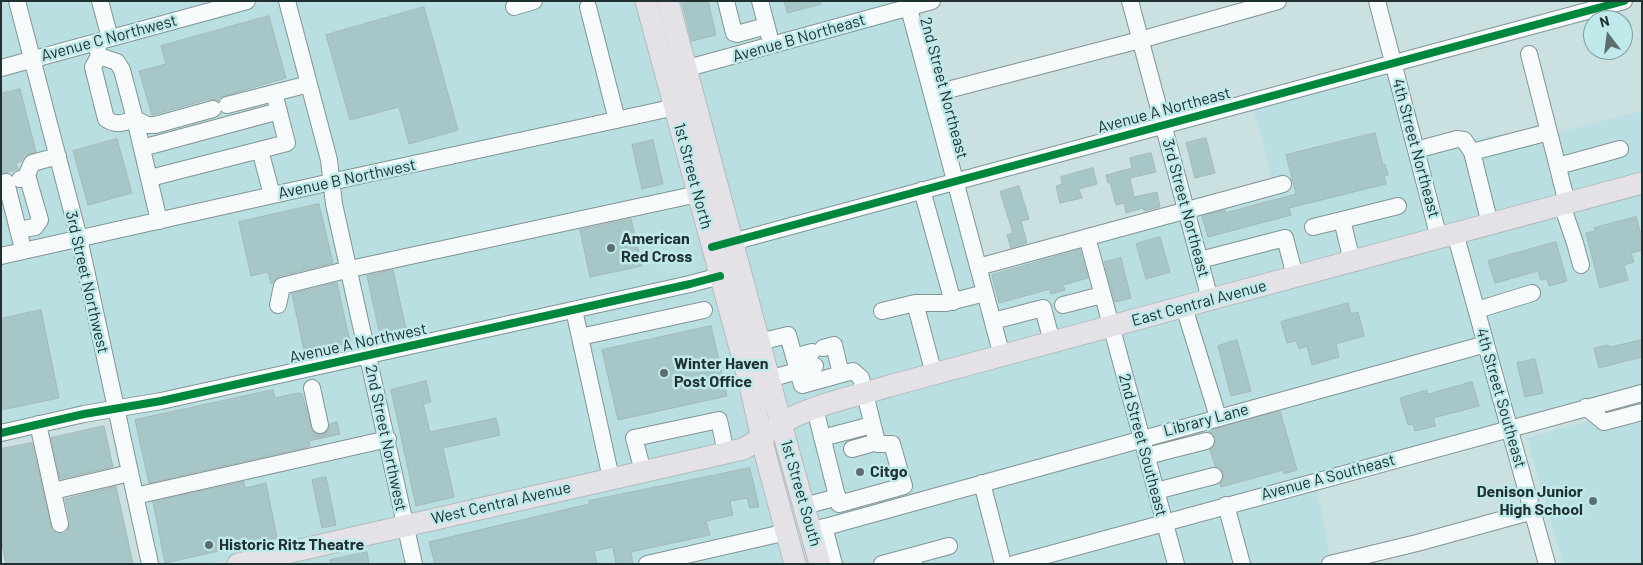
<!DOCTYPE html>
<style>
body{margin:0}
#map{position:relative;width:1643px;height:565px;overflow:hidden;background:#cae0e1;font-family:Barlow,sans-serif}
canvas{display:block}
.frame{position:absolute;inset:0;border:2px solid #213132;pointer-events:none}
.north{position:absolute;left:1583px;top:10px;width:50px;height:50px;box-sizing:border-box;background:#c0e9eb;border:1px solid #809fa1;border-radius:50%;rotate:345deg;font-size:14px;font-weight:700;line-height:20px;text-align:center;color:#213132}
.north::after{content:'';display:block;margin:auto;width:18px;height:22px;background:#5c6e6f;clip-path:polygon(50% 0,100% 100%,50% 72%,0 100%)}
</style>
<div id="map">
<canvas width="1643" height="565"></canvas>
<div class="frame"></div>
<div class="north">N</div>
</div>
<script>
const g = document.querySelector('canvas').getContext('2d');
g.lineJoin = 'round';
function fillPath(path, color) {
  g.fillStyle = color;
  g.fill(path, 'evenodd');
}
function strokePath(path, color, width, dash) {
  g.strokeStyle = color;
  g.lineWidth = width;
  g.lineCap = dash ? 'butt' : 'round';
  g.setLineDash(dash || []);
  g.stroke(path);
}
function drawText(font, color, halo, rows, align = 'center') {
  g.font = font + ' Barlow,sans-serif';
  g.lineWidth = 5;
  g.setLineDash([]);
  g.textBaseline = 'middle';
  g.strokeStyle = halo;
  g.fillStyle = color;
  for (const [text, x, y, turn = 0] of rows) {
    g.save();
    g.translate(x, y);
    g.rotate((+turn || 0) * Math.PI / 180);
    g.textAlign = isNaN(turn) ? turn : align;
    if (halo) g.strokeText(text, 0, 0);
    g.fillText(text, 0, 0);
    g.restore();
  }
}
fillPath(new Path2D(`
 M1 1H11L24 54 1 60Z
 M23 1H220L36 50Z
 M273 1H281L325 176 83 230 39 64Z
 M293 1H639L667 103 337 174Z
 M674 1H901L689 61Z
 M905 16 947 176 736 234 693 74Z
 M28 67 72 232 1 248V75Z
 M1389 71 1432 233 1214 291 1194 215 1276 191 1253 107Z
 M1642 111V176L1444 229 1422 150 1443 144 1502 134 1512 144Z
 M670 116 713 271 373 347 338 187Z
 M951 189 994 351 785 413 739 247Z
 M326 190 361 349 159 394 120 401 87 243Z
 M1642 190V386L1514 419 1463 238Z
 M1182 218 1202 294 1006 347 986 272Z
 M1451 242 1502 423 1168 514 1118 332Z
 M75 246 108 404 1 426V263Z
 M716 284 751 437 410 516 376 360Z
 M1106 335 1157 517 988 564H827L789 427 799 422Z
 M364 363 398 520 294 545 205 564H156L123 415Z
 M1642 407V564H1563L1527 438Z
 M758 449 789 564H421L413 530Z
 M1317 488 1331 564H1182L1172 527Z
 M1160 531 1169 564H1055L1054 560Z
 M401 533 408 564H271Z`), '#badfe2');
const building = new Path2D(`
 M682 1H708L716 35 692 41Z
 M784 1H821V4L788 13Z
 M424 7 458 130 409 144 399 107 350 120 326 35Z
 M269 16 286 78 218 98V101L210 99 152 115 139 71 166 64 161 46Z
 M20 89 36 152 24 155 22 161 16 163 18 169 1 174V94Z
 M1375 133 1383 165 1385 164 1388 175 1384 176 1386 184 1289 208 1291 215 1208 237 1202 216 1225 210V213L1296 194 1286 155Z
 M1206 138 1215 173 1195 178 1186 143Z
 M117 139 132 193 88 205 73 151Z
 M653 140 663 184 642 189 632 145Z
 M1151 153 1156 172 1130 178 1134 197 1157 192 1160 207 1144 211 1143 208 1126 213 1124 203 1116 205 1110 182 1108 183 1106 175 1132 168 1130 158Z
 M1093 168 1097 184 1079 189 1082 198 1060 203 1056 186 1062 184 1061 177Z
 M1019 186 1029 219 1021 221 1027 243 1011 248 1007 235 1013 233 1000 192Z
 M319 204 333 263 280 276 271 284 268 272 251 276 239 222Z
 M1636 217 1642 238V250L1631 253 1634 262 1624 265 1628 280 1600 288 1586 233 1595 231 1594 228Z
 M631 219 642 266 590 277 580 230Z
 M1160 237 1170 272 1146 279 1136 244Z
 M1556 242 1567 281 1549 286 1547 279 1541 280 1538 271 1495 283 1488 261Z
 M1080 250 1088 278 1063 285 1065 290 1051 294 1050 289 999 303 992 275Z
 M1121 258 1131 298 1115 302 1104 262Z
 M393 270 406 329 380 335 367 276Z
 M337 283 350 342 336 346V343L304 350 292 294Z
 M1348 303 1351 314 1358 312 1364 336 1336 344 1339 357 1312 365 1307 346 1299 349 1296 341 1287 343 1281 322Z
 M41 310 59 398 1 410V319Z
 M711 326 727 396 618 420 602 350Z
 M1237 340 1251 391 1231 396 1218 346Z
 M1642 340V357L1599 368 1594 348 1608 345 1609 347Z
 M1535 359 1543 393 1525 397 1517 363Z
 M426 381 431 402 423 404 430 432 496 418 500 435 443 448 454 497 416 506 391 390Z
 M1472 382 1479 406 1433 418 1436 426 1415 431 1413 424 1408 425 1400 398 1427 390V394Z
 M273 390 275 398 299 393 302 394 313 432 317 435H323L327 432 330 424 337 422 340 434 309 441 310 446 304 448 149 483 135 420Z
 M1280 411 1297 470 1284 474 1283 470 1221 487 1220 484 1223 479 1224 474 1221 469 1215 466 1210 450 1215 444 1216 439 1213 434 1208 431Z
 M104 426 113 467 60 479 51 438Z
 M32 443 52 530 57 533 62 534 66 532 69 527 70 522 65 499 116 486 133 564H6L1 540V449Z
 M750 468 759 507 750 508 747 498 730 501 733 515 706 521 710 535 631 552 633 564H616L613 547 594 551 597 564H435L429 542 589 504V501Z
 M326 477 336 525 322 528 312 480Z
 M244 482 245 488 266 483 277 538 165 563 153 502Z
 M367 552 369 564H331L330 560Z`);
fillPath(building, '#a7c6c7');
strokePath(building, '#a6b8b9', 1);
strokePath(new Path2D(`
 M320 425 322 438`), '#a8bdbe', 16, [16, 8]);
const minor = new Path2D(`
 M17 1 79 238 150 564
 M100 1 110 38
 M287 1 329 160 334 204 414 564
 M726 1 734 33 737 34 766 26
 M760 1 769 35
 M907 1 1002 356
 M1130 1 1210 299
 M1377 1 1439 238
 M514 7 534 1
 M588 7 617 120
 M96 42 99 56 93 67 106 119C116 126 124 123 135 119L122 70 117 62 99 56
 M1529 54 1567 203
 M1 68 247 1
 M677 71 932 1
 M932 94 1140 40 1278 1
 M227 105 309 84
 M135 119 159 221
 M135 119 147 125H155L213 109
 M142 148 279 111
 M260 150 272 195
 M1416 150 1457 139 1464 140 1472 152
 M1558 166 1620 149
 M150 178 287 143 274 93
 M20 179 26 177 32 163 58 156
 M6 182 21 241
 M922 190 953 302
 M1562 205 1575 243 1581 265
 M1490 224 1472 152 1549 132
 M1313 227 1342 220
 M18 230 35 227 40 220 27 175
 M1455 233 1547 564
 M1087 237 1176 564
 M721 245 1624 1
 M1 256 349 178 685 105
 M1200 260 1285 238 1295 276
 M1352 261 1342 220 1398 206
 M978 267 1283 184
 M278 305 282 286 350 269 698 194
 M1063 305 1102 295
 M1184 307 1218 417
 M574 310 611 478
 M1477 310 1532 293
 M882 311 915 303
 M993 321 1043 308 1052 342
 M580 337 704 310
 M759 342 788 335 802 385 853 371 861 378 877 442 878 444H892L904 486 839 504 815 409
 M823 348 834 345 841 374
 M794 357 812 352
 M934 374 915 303H946L985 293
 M769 379 815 366
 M312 388 320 425
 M1586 407 1604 422 1642 412
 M38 424 60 524
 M1 433 84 414 161 401 690 284 720 276
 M822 438 872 425
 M852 449 877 442
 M1147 456 1206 441
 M643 471 634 438 719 420 726 453
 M982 483 1003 564
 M53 491 130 473
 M1156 491 1214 476
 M135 496 388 439
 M1226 505 1242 564
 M804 506 838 497
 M824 527 834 564
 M811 531 1486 344
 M647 564 787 532
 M882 564 912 556
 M914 564 912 556 949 546
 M1014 564 1642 393
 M1330 564 1417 543 1533 511`);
const major = new Path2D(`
 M646 1 750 385 766 457 795 564
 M668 1 787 446 820 564
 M238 564 743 449C757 442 768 430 782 423 814 404 854 397 889 386L1642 183`);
strokePath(minor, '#829494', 18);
strokePath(major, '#b0bbbc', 23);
strokePath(minor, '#f7fafa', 16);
strokePath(major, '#e4e2e7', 21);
strokePath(new Path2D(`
 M712 247 1624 1
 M1 433 84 414 161 401 690 284 720 276`), '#00873e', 8);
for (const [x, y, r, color] of [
 [611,248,5,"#5c6e6f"],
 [664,373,5,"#5c6e6f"],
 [860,472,5,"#5c6e6f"],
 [1593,501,5,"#5c6e6f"],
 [209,545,5,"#5c6e6f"]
]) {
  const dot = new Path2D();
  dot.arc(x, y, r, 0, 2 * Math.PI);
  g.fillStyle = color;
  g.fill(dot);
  strokePath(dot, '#c0e9eb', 2);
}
drawText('16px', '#213132', '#c0e9eb', [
 ["Avenue C Northwest",109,38,-15],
 ["Avenue B Northeast",799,38,-16],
 ["2nd Street Northeast",944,88,75],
 ["Avenue A Northeast",1164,110,-15],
 ["4th Street Northeast",1416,148,75],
 ["1st Street North",693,176,75],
 ["Avenue B Northwest",347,179,-12],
 ["3rd Street Northeast",1186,208,75],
 ["3rd Street Northwest",87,282,77],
 ["East Central Avenue",1199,303,-15],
 ["Avenue A Northwest",358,343,-12],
 ["4th Street Southeast",1501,398,74],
 ["Library Lane",1206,420,-15],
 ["2nd Street Northwest",386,438,78],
 ["2nd Street Southeast",1143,445,75],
 ["Avenue A Southeast",1328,477,-15],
 ["1st Street South",801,493,74],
 ["West Central Avenue",501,503,-13]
]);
drawText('bold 16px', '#213132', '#c0e9eb', [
 ["American",621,239],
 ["Red Cross",621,257],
 ["Winter Haven",674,364],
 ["Post Office",674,382],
 ["Citgo",870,472],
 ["Denison Junior",1583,492,"right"],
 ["High School",1583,510,"right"],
 ["Historic Ritz Theatre",219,545]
], 'left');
</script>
